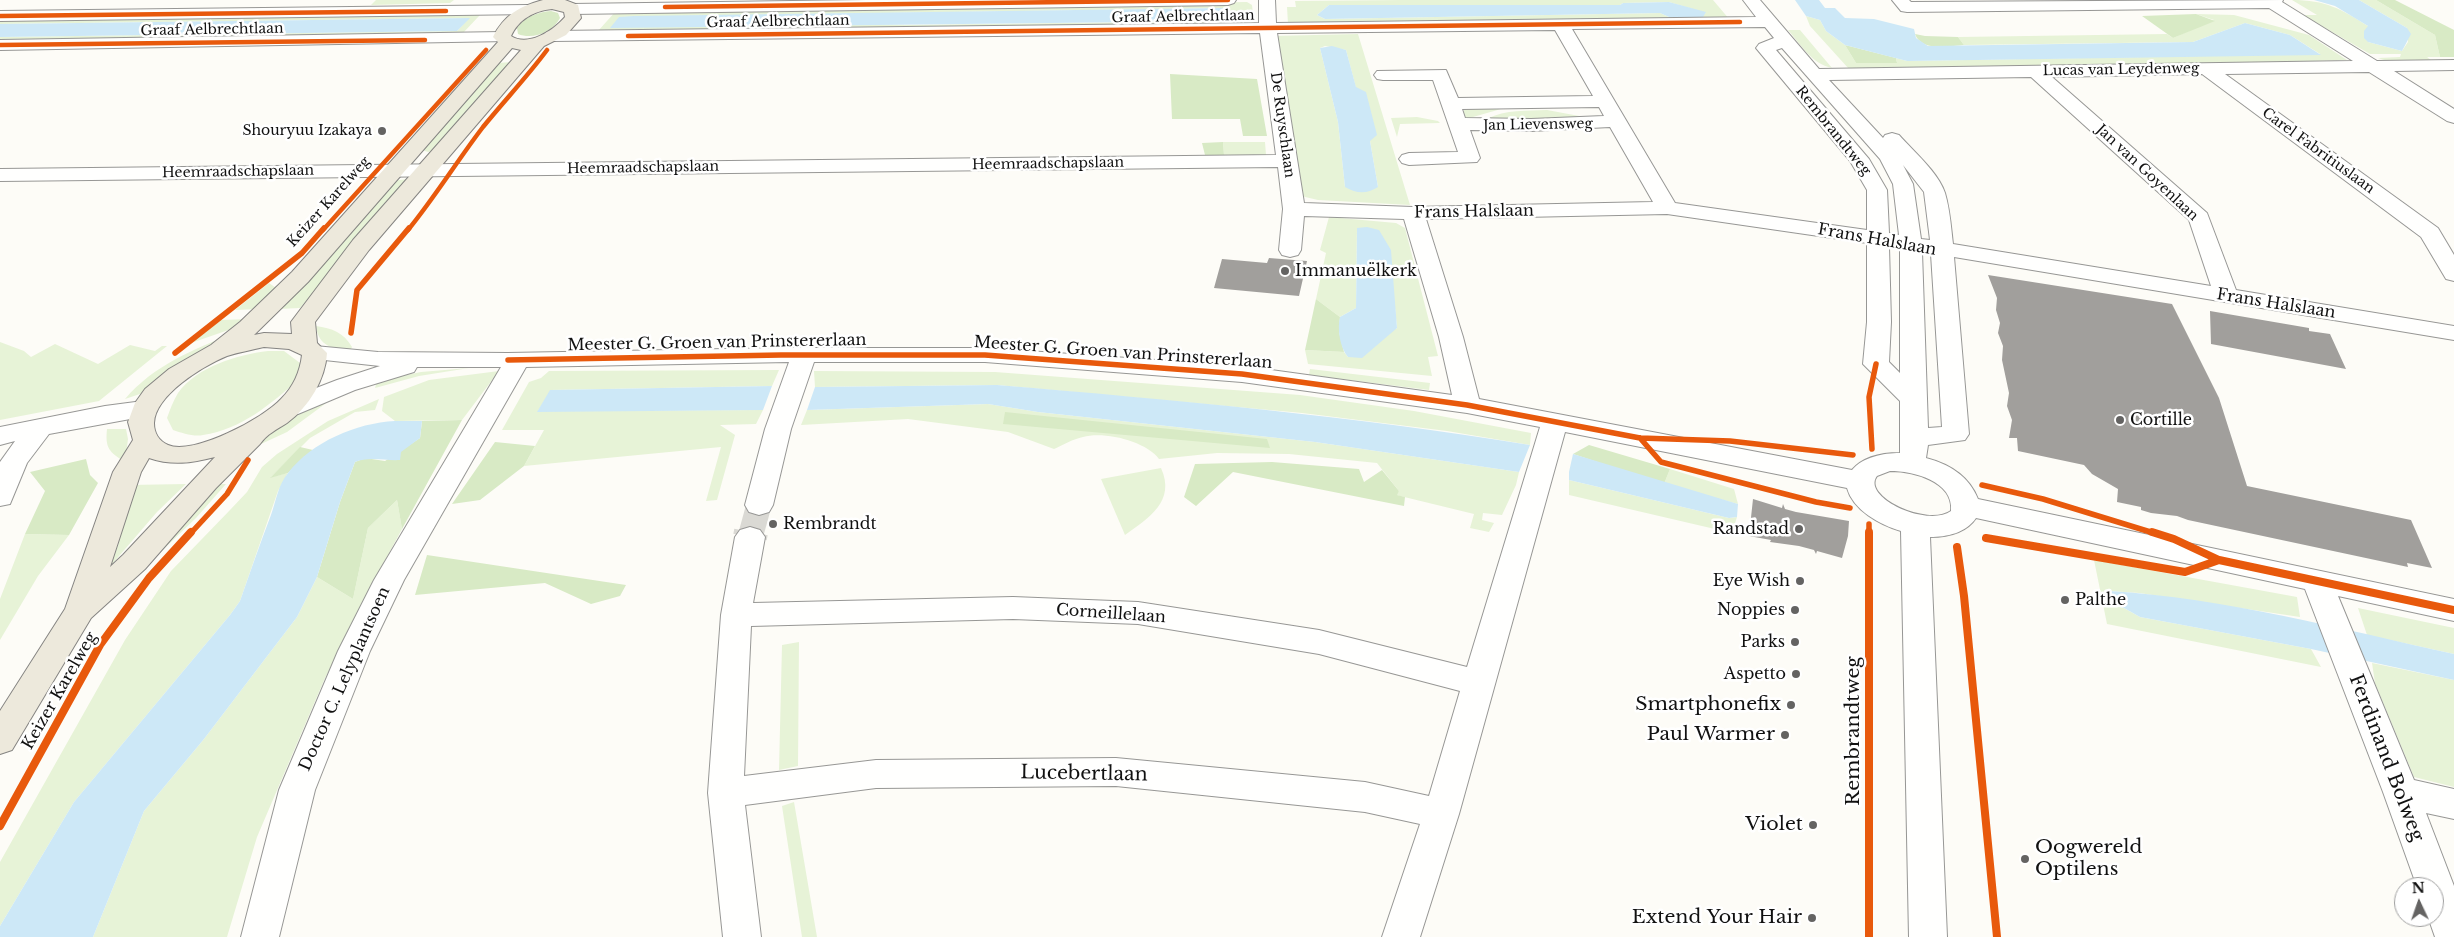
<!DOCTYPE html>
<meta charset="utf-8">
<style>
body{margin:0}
#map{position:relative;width:2454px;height:937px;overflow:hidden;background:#fdfcf7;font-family:"Libre Baskerville",serif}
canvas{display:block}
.north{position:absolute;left:2394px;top:877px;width:50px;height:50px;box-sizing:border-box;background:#fff;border:1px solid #a0a0a0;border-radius:50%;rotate:357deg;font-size:14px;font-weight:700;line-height:20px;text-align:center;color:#111}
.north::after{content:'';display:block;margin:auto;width:18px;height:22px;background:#646362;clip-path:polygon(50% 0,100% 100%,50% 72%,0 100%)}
</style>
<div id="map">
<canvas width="2454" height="937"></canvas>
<div class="north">N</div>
</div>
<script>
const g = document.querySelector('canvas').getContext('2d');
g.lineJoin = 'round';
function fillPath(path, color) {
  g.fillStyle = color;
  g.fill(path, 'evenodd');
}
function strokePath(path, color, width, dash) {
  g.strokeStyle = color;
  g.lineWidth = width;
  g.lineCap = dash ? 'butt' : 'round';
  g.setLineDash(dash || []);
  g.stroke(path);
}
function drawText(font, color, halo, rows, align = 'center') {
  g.font = font + ' "Libre Baskerville",serif';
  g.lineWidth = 5;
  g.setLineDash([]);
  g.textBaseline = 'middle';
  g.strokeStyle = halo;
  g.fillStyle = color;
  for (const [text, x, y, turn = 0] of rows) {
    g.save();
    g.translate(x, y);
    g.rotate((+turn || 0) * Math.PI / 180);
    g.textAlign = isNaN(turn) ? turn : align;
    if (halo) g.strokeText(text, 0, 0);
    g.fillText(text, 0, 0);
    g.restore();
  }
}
fillPath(new Path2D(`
 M376 0H454L450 3 371 5Z
 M1402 0H1713L1730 20 1288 24 1287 7H1296L1295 1ZM1669 2 1706 13 1669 17 1660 13 1325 19 1317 15 1329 5H1620L1623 3Z
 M2292 0C2326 0 2341 9 2368 26V42L2402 51 2408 42 2407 28 2359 0H2376L2435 35 2440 57H2427L2431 60H2384L2378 58 2400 57 2401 54H2370L2303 15H2317Z
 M1247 2 1252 5 1254 22 1251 24 598 31 616 11ZM1225 8 1226 21 907 25 619 17Z
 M2196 14 2234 15 2309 35 2347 60 2107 67 1849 69 1810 26 1806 16 1820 20 1826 31 1845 45 1856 63 1897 62 1896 58 1907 61 2320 54 2290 35 2245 23 2193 42 1964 45 1958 37 2167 34 2173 38 2214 20Z
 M480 15 463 33 0 43V37L457 31 469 18 0 24V18Z
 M1788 30H1800L1832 68C1812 64 1801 45 1788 30Z
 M1358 34 1410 205 1318 200 1301 196 1272 36ZM1325 46 1346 50 1370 141 1378 187H1345L1338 122 1320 48Z
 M512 62 436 150 428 152 419 149 498 63Z
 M1468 107 1501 109 1466 119 1463 114 1464 110Z
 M1547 110 1590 118 1487 119C1506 109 1527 111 1547 110Z
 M1417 117 1438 121 1440 123 1400 124 1397 137 1391 118Z
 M1223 142H1265L1266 155H1224Z
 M408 179 409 181 300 308 278 309 391 181Z
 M1329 217 1396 223 1405 228 1438 356 1428 357 1432 376 1308 364 1305 350 1344 352 1348 357 1397 328 1395 308 1357 228 1356 308 1340 317 1316 299 1326 253 1320 250Z
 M269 283 279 290 259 309 235 310Z
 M249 319 243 325 191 343 221 320Z
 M316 326C332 328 344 333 352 347L350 351C333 349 318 346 316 326Z
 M235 333 149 391 125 399C154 365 194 349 235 333Z
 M0 342 24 351 31 357 55 344 98 364 130 345 155 351 162 346H167L99 401 0 420Z
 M268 351H284L300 363 299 379C271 404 242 429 203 435 194 437 182 433 173 430L167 418C170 410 173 401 178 393 198 366 237 355 268 351Z
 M469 368 419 376 375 388 377 381 421 372Z
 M1310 369 1430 383 1429 390 1309 375Z
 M779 370 772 386 551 390 538 411 763 410 756 424 720 425 735 435 717 500 706 501 721 447 524 466 544 430H502L529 382 541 378 549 371Z
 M499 371 462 420 395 421 382 411 384 397 429 380Z
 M814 371 995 372 1300 395 1414 411 1531 433 1530 445 1447 431 1302 413 997 385 815 387Z
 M379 399 375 410 355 412 310 438 271 477 288 473 278 491 240 601 230 615 74 802 0 926V862L125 640 171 571 230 510 247 492 262 467 277 454 328 421Z
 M329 401 287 432 246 451 304 405Z
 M988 404 1038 412 1315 442 1519 472 1516 485 1502 515 1483 513 1482 520 1494 523 1489 532 1470 528 1474 514 1396 495 1399 491 1377 463 1289 454 1217 453 1159 459C1146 441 1104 431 1083 437 1073 439 1063 445 1054 449L1008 432 908 419 801 425 807 410Z
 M107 429H126L128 439 125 462C109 452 105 448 107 429Z
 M1161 468C1176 501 1149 518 1125 535L1101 479Z
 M1670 469 1734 489 1738 504 1664 484Z
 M1569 480 1729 518 1737 517 1732 533 1569 495Z
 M186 484 157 512 107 570 118 546 129 485Z
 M210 484H226L196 518 144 568Z
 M397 500 402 529 375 579 325 678 257 837 227 937H93L144 811 204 739 297 617 317 577 353 599 368 528Z
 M25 534 69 535 38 576 0 640V599Z
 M2094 560 2297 597 2300 617 2139 593 2109 591 2111 604 2124 608 2140 617 2311 649 2321 667 2107 624Z
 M2358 608 2454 628V654L2367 635Z
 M799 642 798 766 779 770 782 645Z
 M2372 663 2454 680V787L2414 777 2375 683Z
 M794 802 817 937H802L782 806Z`), '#e7f3d7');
fillPath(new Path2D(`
 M2376 0H2395L2454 30V57H2440L2435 35Z
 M551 11 558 13 560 18C553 32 533 40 518 34L517 28C524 17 538 12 551 11Z
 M2196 14 2215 21 2173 38 2142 16Z
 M1915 34 1925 36 1958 37 1964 45C1949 46 1921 52 1915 34Z
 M1845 45 1896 58 1897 63H1856Z
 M1170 74 1257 79 1267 136H1243L1240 119H1172Z
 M1223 142 1224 155H1205L1202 143Z
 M1316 299 1340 317 1339 332 1344 352 1305 350Z
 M1005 412 1267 439 1270 448 1003 424Z
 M462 420 402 529 397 500 368 528 353 599 317 577 340 502 355 462 365 458 385 461 420 438 422 421Z
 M495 442 535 446 524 466 480 500 452 504Z
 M1589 445 1670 469 1664 484 1573 454Z
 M300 447 313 450 288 473 270 478Z
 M86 459 90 475 98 483 69 535 25 534 45 491 30 472Z
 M1272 462 1359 469 1364 482 1382 470 1399 491 1397 495 1405 497 1404 506 1233 472 1196 506 1184 497 1195 464Z
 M427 555 626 585 620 596 591 604 545 583 415 595Z`), '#d8eac5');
fillPath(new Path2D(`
 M1795 0H1819L1825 8H1835L1845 18 1874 19 1914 29 1916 38 1928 46 2193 42 2245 23 2290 35 2321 55 1907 61 1845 45 1826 31 1820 20 1806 16Z
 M2314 0H2359L2407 28 2411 34 2402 51 2368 42 2364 38V31L2368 26 2335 6Z
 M1669 2 1706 12 1703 17H1669L1660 13 1325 19 1317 15 1329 5H1620L1623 3Z
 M1226 8V21L610 28 619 17 634 16Z
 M470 18 457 31 0 37V24Z
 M1332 46 1346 50 1356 87 1366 92 1377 135 1370 141 1378 187C1367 194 1357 194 1345 187L1338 122 1320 48Z
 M1367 227 1379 230 1391 250 1397 328 1362 358 1348 357C1340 348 1337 329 1340 317L1356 308 1357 228Z
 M997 385C1176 400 1353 416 1530 445L1519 472 1315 442 1038 412 988 404 807 410 815 387Z
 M772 386 763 410 537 412 550 390Z
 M395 421H422L420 438 401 452 400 460C385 461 369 456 355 462L340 502 317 577 297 617 204 739 144 811 93 937H0V926L74 802 230 615 240 601C250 572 260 544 271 515 276 501 278 485 288 473 312 442 356 423 395 421Z
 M1573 454 1738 504 1737 517 1729 518 1569 480V472Z
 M2109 591C2226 598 2340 629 2454 654V680L2311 649 2140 617 2124 608 2111 604Z`), '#cde8f7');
fillPath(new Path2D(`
 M1269 258 1307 261 1299 296 1214 288 1222 259 1267 263Z
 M1988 275 2172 304 2219 398 2247 486 2411 520 2432 568 2407 563 2408 567 2188 520 2177 516 2151 513 2141 510V507L2117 502 2118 489 2092 474 2084 465 2018 451 2017 438H2009L2012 420 2007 406 2009 393 2002 360 2003 346 1998 333 2000 323 1996 310 1997 298Z
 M2210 311 2309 328V331L2330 334 2346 369 2211 344Z
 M1753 499 1782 508 1783 504 1785 509 1796 512 1849 521 1848 536 1842 558 1817 551 1816 554 1814 550 1799 546 1770 542 1771 540 1749 536Z`), '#a19f9c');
strokePath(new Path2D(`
 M751 534 759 505`), '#dad9d4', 25, [25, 12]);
strokePath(new Path2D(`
 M750 537 751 532`), '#dad9d4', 34, [34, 17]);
const minor = new Path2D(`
 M866 0H1236L1234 3 1228 5 572 14 566 13 564 9 566 5 572 4Z
 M1259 0H1275L1276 23 1756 17 1743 0H1760L1819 69 2353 61 2269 8 1907 12 1901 11 1892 0H1909L1911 2 2283 0 2282 2 2377 61 2454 60V70L2394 71 2454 109V123L2447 121 2369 72 2225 74 2438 228 2454 255V281L2446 279 2421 237 2202 74 2052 77 2207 213 2236 290 2454 326V340L1954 257 1969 434 1965 440 1928 445 1926 458C1949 464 1969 476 1978 499L2454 599V621L2338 596 2414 780 2454 789V819L2426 813 2454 886V937H2435L2428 917H2434V887H2417L2383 792 2305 589 1976 518C1966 533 1947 537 1930 537L1947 937H1909L1901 531C1880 525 1853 510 1847 488L1565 432 1459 814 1420 937H1382L1420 824 1365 812 1116 786 876 788 745 805 761 937H723L708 793 721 615 735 537 740 530 750 527 760 530 765 537 753 603 1013 597 1138 602 1319 630 1467 667 1540 427 1467 413 1242 382 985 362H814L791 429 773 505 769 512 759 515 749 512 745 505 765 429 789 362 526 367 404 580 370 651 315 790 279 937H241L279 790 338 651 374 580 501 367H417L414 372 355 390 298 414 289 416 280 414 276 408 280 402 337 380 380 366 306 358 303 353 306 348 315 346 378 352 508 353 781 348H985L1242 366 1452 395 1439 337 1404 219 1304 216 1301 250 1298 255 1290 257 1282 255 1279 250 1283 209 1278 167 0 181V169L1276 155 1260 33 553 41 547 40 544 36 547 32 553 31 1259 23ZM1765 27 1774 38 1759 44 1756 48 1850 161 1867 190V230L1675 203 1572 29ZM1555 30 1593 96 1458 98 1446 70 1377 71 1374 75 1377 79 1383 80H1433L1458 152 1409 153 1402 155 1399 159 1402 163 1409 165 1477 162 1480 158 1470 130 1531 131 1610 127 1653 202 1413 207 1304 203 1277 33ZM1782 48 1880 159 1893 184 1899 235 1889 233 1887 190 1869 159 1776 50ZM2031 77 2189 220 2211 286 1953 244C1951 227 1950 210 1945 193 1938 172 1914 152 1899 135L1892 133 1885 135 1883 138 1829 80ZM1599 107 1604 116 1531 119 1465 118 1462 109ZM1903 165 1924 192 1930 240 1921 239 1913 184ZM1667 214 1867 243V322L1863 364 1900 401V453C1883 453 1863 457 1852 470L1479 399 1463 337 1426 219ZM1889 247 1900 248V373L1889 362 1891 322ZM1922 252 1931 254 1942 427 1928 428ZM1890 471C1913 471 1954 481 1951 511 1927 528 1861 497 1877 476ZM1013 619 1138 624 1319 654 1460 691 1429 796 1365 782 1116 758 876 760 744 776 751 626Z
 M527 5 533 6 535 10 533 14 0 21V11Z
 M502 32 508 33 511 37 508 41 0 50V40Z
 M143 401 152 403 156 409 152 415 49 434 27 463 10 504 0 506V462L15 441 0 445V427L105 406Z`);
const major = new Path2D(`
 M543 0H565L578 5 581 18 566 35 544 46 369 250 315 322 317 343 327 353C325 380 309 407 287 423 276 430 267 434 260 444L216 488 145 569 91 618 12 750 0 754V711L65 609 113 472 133 440 128 422 135 403 145 389 169 369 211 345 240 322 292 272 498 42 493 37C504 15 520 6 543 0ZM552 9 564 12 565 17C553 31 528 47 511 36 519 19 534 11 552 9ZM512 48 521 50 353 240 291 322 292 334 264 333 254 335 308 282ZM264 347 289 349 302 355C300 372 293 387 281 399 264 418 193 456 168 445 159 441 154 433 154 423 155 395 203 366 227 356 239 352 252 350 264 347ZM215 457 123 555 110 567 141 472 149 458C172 466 192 463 215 457Z`);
strokePath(minor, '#979795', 2);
strokePath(major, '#858482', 2);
fillPath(minor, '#fffffe');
fillPath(major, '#ede9dc');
strokePath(new Path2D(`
 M665 7 1228 0
 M0 16 446 11
 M628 36 1740 22
 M0 45 425 40
 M323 230 486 50
 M408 230C435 197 457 161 483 127 504 101 527 77 547 50`), '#e8590c', 4.5);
strokePath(new Path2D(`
 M351 333 357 290 409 228
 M175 353 302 253 324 228
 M508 360 781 355H985L1242 374 1467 405 1640 438 1730 441 1853 455
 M1640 438 1661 462 1816 502 1850 508
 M1872 449 1869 397 1876 364
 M1982 485 2043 499 2157 534
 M1869 524V534
 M190 534 227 494 248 460`), '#e8590c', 5.5);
strokePath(new Path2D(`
 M1869 532V937
 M2152 532 2174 539 2219 560 2454 610
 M1986 538 2185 572 2219 560
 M1957 547 1964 596 1997 937
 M0 826 100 645 149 578 191 532`), '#e8590c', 8);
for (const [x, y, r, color] of [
 [382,131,5,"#646362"],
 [1285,271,5,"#646362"],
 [2120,420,5,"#646362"],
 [773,524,5,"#646362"],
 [1799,529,5,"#646362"],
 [1800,581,5,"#646362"],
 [2065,600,5,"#646362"],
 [1795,610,5,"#646362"],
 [1795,642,5,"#646362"],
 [1796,674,5,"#646362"],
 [1791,705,5,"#646362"],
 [1785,735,5,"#646362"],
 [1813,825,5,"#646362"],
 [2025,859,5,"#646362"],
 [1812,918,5,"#646362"]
]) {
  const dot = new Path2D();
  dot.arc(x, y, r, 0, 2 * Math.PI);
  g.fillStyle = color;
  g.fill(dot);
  strokePath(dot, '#fff', 2);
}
drawText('14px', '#111', '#fff', [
 ["Graaf Aelbrechtlaan",1183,17,-1],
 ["Graaf Aelbrechtlaan",778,22,-1],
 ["Graaf Aelbrechtlaan",212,30,-1],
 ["Lucas van Leydenweg",2121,70,-1],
 ["De Ruyschlaan",1282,125,82],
 ["Jan Lievensweg",1538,125,-1],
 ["Rembrandtweg",1833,131,51],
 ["Carel Fabritiuslaan",2318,151,36],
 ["Heemraadschapslaan",1048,164,-1],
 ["Heemraadschapslaan",643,168,-1],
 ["Heemraadschapslaan",238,172,-1],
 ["Jan van Goyenlaan",2147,173,43],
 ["Keizer Karelweg",329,202,-48]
]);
drawText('14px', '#111', '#fff', [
 ["Shouryuu Izakaya",372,131]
], 'right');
drawText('16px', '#111', '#fff', [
 ["Frans Halslaan",1474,212,-1],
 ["Frans Halslaan",1877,240,10],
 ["Frans Halslaan",2276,304,9],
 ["Meester G. Groen van Prinstererlaan",717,343,-1],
 ["Meester G. Groen van Prinstererlaan",1123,353,4],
 ["Corneillelaan",1111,614,4],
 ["Doctor C. Lelyplantsoen",345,679,-66],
 ["Keizer Karelweg",60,691,-60]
]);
drawText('16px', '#111', '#fff', [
 ["Immanuëlkerk",1295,271,"left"],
 ["Cortille",2130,420,"left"],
 ["Rembrandt",783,524,"left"],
 ["Randstad",1789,529],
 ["Eye Wish",1790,581],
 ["Palthe",2075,600,"left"],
 ["Noppies",1785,610],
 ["Parks",1785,642],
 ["Aspetto",1786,674]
], 'right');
drawText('19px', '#111', '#fff', [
 ["Smartphonefix",1781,705],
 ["Paul Warmer",1775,735],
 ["Violet",1803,825],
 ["Oogwereld",2035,848,"left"],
 ["Optilens",2035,870,"left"],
 ["Extend Your Hair",1802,918]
], 'right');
drawText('19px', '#111', '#fff', [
 ["Rembrandtweg",1854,731,-90],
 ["Ferdinand Bolweg",2386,758,69],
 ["Lucebertlaan",1084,774,1]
]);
</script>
